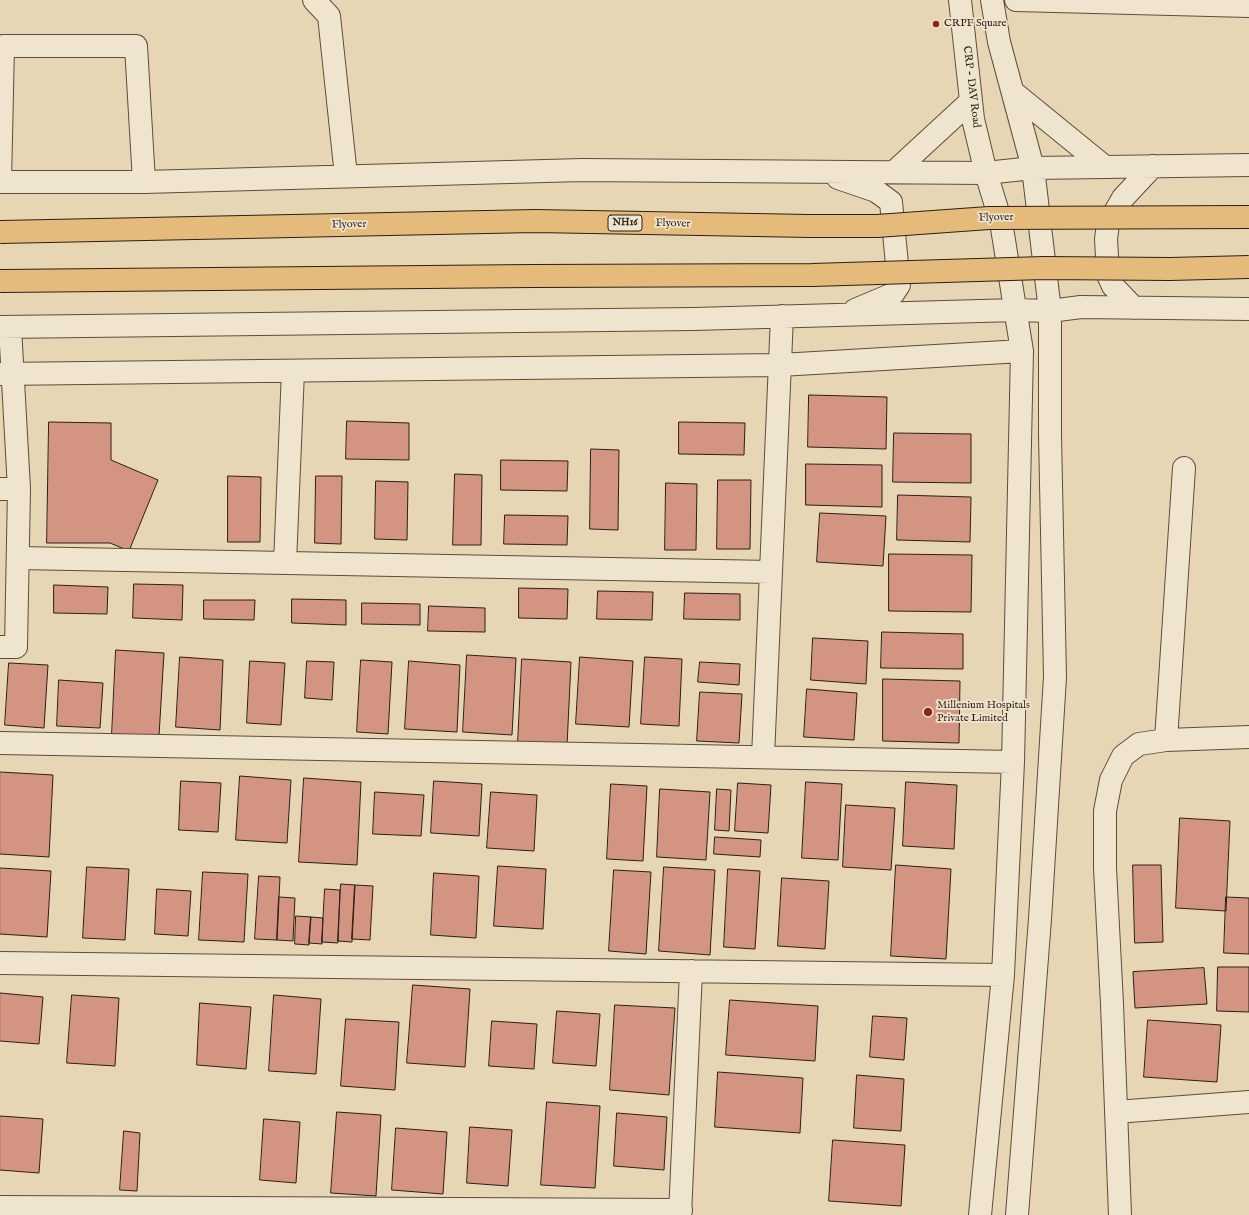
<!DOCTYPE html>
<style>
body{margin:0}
canvas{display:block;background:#e7d6b3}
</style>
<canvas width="1249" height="1215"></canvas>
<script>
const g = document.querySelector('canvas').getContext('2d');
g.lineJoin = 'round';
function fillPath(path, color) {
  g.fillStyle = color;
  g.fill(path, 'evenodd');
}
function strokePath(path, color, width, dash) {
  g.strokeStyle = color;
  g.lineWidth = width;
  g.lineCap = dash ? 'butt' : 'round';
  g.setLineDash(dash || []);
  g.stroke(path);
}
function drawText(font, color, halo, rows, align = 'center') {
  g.font = font + ' "IM FELL English",serif';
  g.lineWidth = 3.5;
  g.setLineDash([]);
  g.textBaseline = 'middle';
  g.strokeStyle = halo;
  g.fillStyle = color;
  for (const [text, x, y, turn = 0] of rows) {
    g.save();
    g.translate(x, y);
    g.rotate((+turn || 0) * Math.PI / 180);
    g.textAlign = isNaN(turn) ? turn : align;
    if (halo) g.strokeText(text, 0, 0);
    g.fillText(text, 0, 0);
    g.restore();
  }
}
const building = new Path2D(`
 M809 395 887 397 886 449 808 447Z
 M347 421 409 423V460L346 459Z
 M49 422 111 423V460L158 480 129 551 110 543H47Z
 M679 422 745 423 744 455 679 454Z
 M894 433 971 434V483L893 482Z
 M591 449 619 450 618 530 590 529Z
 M501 460 568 461 567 491 501 490Z
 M806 464 882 465V507L806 505Z
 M455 474 482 475 481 545H453Z
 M228 476 261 477 260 542H228Z
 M316 476H342L341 544 315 543Z
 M718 480H751L750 549H717Z
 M376 481 408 482 407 540 375 539Z
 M666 483 697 484 696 550H665Z
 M898 495 971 497 970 542 897 540Z
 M820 513 886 516 883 566 817 562Z
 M505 515 568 516 567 545 504 544Z
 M889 554 972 555 971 612 889 611Z
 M134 584 183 585 182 620 133 618Z
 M54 585 108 587 107 614 54 613Z
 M519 588 568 589 567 619 519 618Z
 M598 591 653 592 652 620 597 619Z
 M685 593 740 594V620L684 619Z
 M292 599 346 600V625L292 623Z
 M204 600H255L254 620 204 619Z
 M362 603 420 604V625L362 624Z
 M429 606 485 608V632L428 631Z
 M882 632 963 634V669L881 668Z
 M813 638 868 641 866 684 811 680Z
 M116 650 164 653 159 736 112 734Z
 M467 655 516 658 512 735 463 732Z
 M180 657 223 660 220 730 176 727Z
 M580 657 633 661 629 727 576 724Z
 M645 657 682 659 679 726 641 724Z
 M522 659 571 662 567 746 518 743Z
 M361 660 392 662 388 734 357 732Z
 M250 661 285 663 281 725 247 723Z
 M307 661 334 662 332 700 305 698Z
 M409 661 460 665 457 732 405 729Z
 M700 662 740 664 739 685 698 682Z
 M9 663 48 665 44 728 5 725Z
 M883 679 960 681 959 743 883 741Z
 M59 680 103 683 100 728 57 726Z
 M807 689 857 693 854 740 804 737Z
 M700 692 742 694 739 743 697 741Z
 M0 772 53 775 49 857 0 854Z
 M240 776 291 780 287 843 236 840Z
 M304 778 361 782 357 865 299 862Z
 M181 781 221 783 218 832 179 830Z
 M434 781 482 784 479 836 431 833Z
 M806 782 842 784 838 860 802 858Z
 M906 782 957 785 954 849 903 846Z
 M738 783 771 785 768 833 735 831Z
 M611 784 647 786 643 861 607 859Z
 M660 789 710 792 706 860 657 857Z
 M717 789 731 790 729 831 715 830Z
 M375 792 424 795 421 836 373 834Z
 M491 792 537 795 534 851 487 848Z
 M846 805 895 808 891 870 843 867Z
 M1180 818 1230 821 1226 911 1176 908Z
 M715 837 761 840 760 857 714 854Z
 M896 865 951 869 946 959 891 956Z
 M1133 865H1161L1163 942 1135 943Z
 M498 866 546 869 543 929 494 926Z
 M87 867 129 869 125 940 83 938Z
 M664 867 715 870 710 955 659 951Z
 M0 868 51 871 47 937 0 934Z
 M728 869 760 871 755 949 724 947Z
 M614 870 651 872 646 954 609 951Z
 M203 872 248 874 244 942 199 940Z
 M434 873 479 876 476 938 431 935Z
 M259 876 280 877 277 940 255 939Z
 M782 878 829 881 825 949 778 946Z
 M341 884 355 885 352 942 338 941Z
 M355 885 373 886 370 940 352 939Z
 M157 889 191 891 188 936 155 934Z
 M325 889 340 890 338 943 322 942Z
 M279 897 295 898 293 941 277 940Z
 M1226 897 1249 898V954L1224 953Z
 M296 916 311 917 309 945 295 944Z
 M311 917 323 918 322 944 309 943Z
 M1218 967H1249V1012L1217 1011Z
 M1204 968 1207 1004 1135 1008 1133 972Z
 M413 985 470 989 465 1067 407 1063Z
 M0 993 43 997 39 1044 0 1041Z
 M72 995 119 998 115 1066 67 1063Z
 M274 995 321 999 316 1074 269 1071Z
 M730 1000 818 1006 815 1061 726 1055Z
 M200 1003 251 1007 246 1069 197 1065Z
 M615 1005 675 1008 669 1095 610 1090Z
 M557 1011 600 1014 596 1066 553 1063Z
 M873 1016 907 1018 904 1060 870 1057Z
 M346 1019 399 1022 395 1090 341 1086Z
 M1148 1020 1221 1025 1217 1082 1144 1077Z
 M492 1021 537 1024 534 1069 489 1066Z
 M718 1072 803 1078 800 1133 715 1127Z
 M857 1075 904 1079 901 1131 854 1128Z
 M547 1102 600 1106 595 1188 541 1185Z
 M337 1112 381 1115 376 1196 331 1193Z
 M617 1113 667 1117 664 1170 614 1166Z
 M0 1116 43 1119 39 1173 0 1170Z
 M264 1119 300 1122 296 1183 260 1180Z
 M470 1127 512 1130 508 1186 467 1183Z
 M396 1128 447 1132 443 1194 392 1190Z
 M124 1131 140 1133 137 1191 120 1190Z
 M833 1140 905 1145 901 1206 829 1201Z`);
fillPath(building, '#d49482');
strokePath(building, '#2c1f18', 1);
const minor = new Path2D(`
 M314 0 329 16 346 176
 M960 0 973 119 986 173 1001 222 1022 351 1013 762 1003 975 980 1215
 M992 0 999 42 1033 168 1050 311V435L1055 677 1040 919 1017 1215
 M1016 0 1249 6
 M1013 92 1105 167
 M894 172 971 101
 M838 178 876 191 891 202 899 285 893 294 855 310
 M0 182H144L582 170 986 173 1033 168 1249 165
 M0 182 3 46H136L144 182
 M1134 308 1113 286 1108 275 1106 239 1108 224 1123 198 1153 166
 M0 327 694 319 1016 310 1050 311 1081 307 1249 309
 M0 374 780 365 1022 351
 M0 489H19
 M18 558 771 572
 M285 563 293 371
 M0 647H16L19 489 10 327
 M1166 740 1184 468
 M0 743 1013 762
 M763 757 782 316
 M0 963 1003 975
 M1116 1112 1249 1102
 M0 1207 681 1210
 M680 1215 691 971
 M1120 1215 1112 1004 1105 868V811L1111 780 1123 756 1139 744 1166 740 1249 737`);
strokePath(minor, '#5b4d3f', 24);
strokePath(minor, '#efe4ce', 22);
const highwayBridge = new Path2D(`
 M0 232 535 221 810 226H877L989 218 1249 217
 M0 281 532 276 812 275 1044 268 1170 269 1249 267`);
strokePath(highwayBridge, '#2c1f18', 24, []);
strokePath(highwayBridge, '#e4bb7a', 22);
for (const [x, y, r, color] of [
 [936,24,4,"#8f2418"],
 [928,712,5,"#8f2418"]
]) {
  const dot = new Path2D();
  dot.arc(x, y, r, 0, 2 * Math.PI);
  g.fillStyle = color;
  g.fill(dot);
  strokePath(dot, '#efe4ce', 1.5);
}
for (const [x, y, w] of [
 [625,223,34]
]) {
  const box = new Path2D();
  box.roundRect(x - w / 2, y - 8, w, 16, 3);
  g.fillStyle = '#efe4ce';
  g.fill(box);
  strokePath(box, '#2c1f18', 1);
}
drawText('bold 10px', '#2c1f18', null, [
 ["NH16",625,223]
]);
drawText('11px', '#2c1f18', '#efe4ce', [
 ["CRPF Square",944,24],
 ["Millenium Hospitals",937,706],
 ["Private Limited",937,719]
], 'left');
drawText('11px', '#2c1f18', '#efe4ce', [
 ["CRP - DAV Road",971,87,83],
 ["Flyover",996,218,-1],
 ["Flyover",673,224,1],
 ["Flyover",349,225,-1]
]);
</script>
